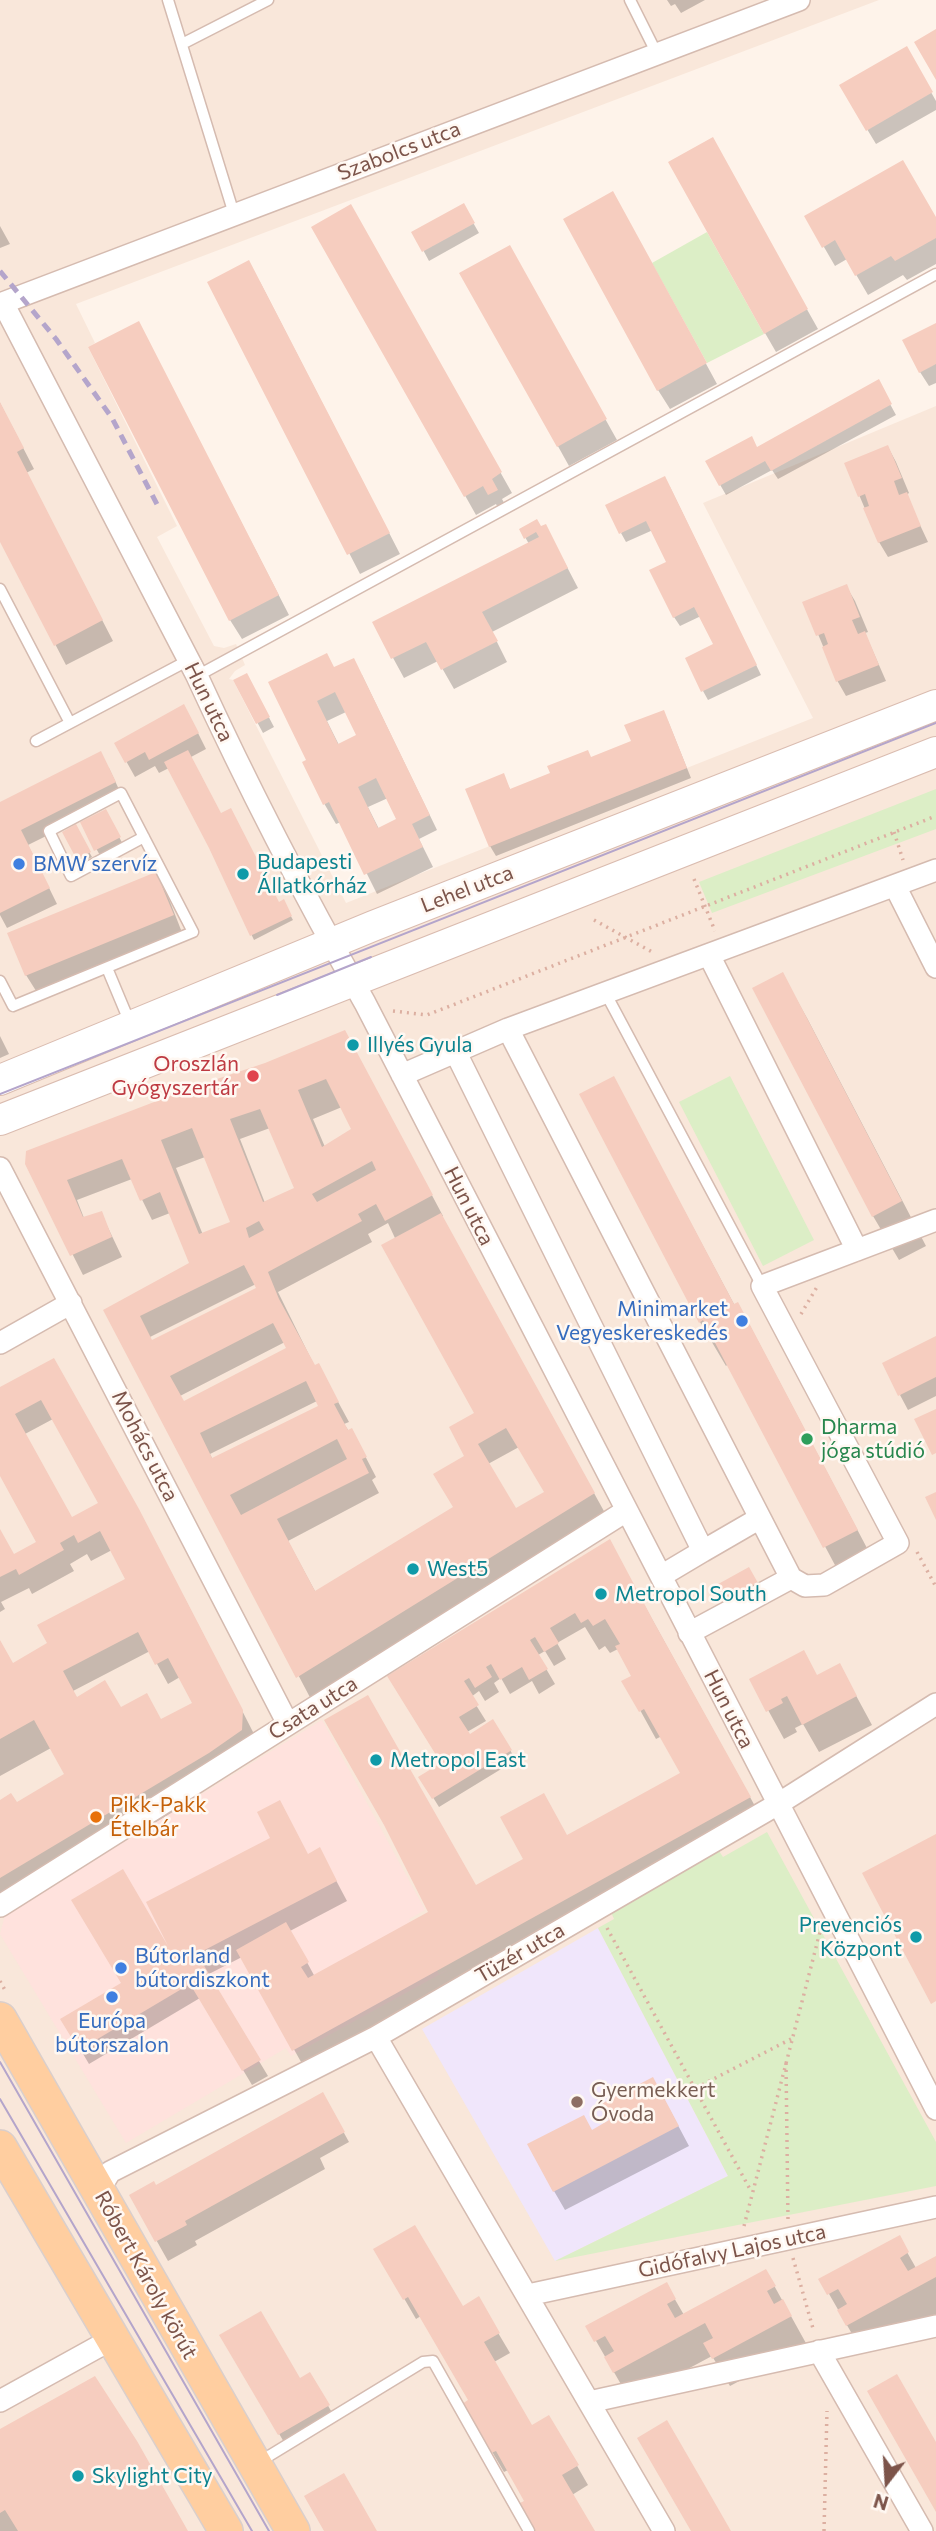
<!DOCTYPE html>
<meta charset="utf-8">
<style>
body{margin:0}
#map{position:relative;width:936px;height:2531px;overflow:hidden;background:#fef3ea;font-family:Commissioner,sans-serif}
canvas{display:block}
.north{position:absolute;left:852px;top:2447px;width:70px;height:70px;-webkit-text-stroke:5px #fff8f2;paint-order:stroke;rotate:197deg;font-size:19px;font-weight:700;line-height:28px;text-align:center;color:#7c544a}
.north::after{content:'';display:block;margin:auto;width:24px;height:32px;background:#7c544a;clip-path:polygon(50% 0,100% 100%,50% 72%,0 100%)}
</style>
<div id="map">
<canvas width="936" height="2531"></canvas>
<div class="north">N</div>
</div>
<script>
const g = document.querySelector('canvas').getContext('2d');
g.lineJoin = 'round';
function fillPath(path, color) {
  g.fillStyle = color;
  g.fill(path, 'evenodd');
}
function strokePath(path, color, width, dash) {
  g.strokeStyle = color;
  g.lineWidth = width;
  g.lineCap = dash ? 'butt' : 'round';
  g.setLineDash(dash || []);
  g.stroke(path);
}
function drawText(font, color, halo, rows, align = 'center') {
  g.font = font + ' Commissioner,sans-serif';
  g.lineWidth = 5;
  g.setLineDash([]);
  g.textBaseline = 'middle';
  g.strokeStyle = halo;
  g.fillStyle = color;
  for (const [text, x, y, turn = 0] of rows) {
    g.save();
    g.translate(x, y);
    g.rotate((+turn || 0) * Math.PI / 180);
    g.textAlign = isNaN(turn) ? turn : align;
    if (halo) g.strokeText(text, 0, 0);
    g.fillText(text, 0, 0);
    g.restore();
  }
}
fillPath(new Path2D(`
 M0 0H879L76 304 95 343 88 347 177 526 157 537 214 646 224 648 236 644 245 665 235 671 229 679 233 680 346 903 813 718 703 503 936 406V2531H0Z`), '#f9e7da');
fillPath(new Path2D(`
 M322 1720 425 1910 409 1919 439 1974 455 1966 291 2056 286 2048 126 2143 0 1934 5 1915Z`), '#ffe2dd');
fillPath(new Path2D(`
 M598 1928 728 2176 555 2261 422 2029Z`), '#f0e6fb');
fillPath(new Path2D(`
 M707 232 764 334 707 363 652 263Z
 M936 789V829L712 913 699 882Z
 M730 1076 814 1240 763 1266 679 1102Z
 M767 1832 936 2142V2186L555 2261 728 2176 598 1928 614 1919 611 1912 717 1848 723 1857Z`), '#dceec6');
fillPath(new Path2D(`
 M667 0H705L681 13 675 4 671 6Z
 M906 48 936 101V110L876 144 841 86Z
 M712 140 818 329 776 352 765 333Z
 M463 205 479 233 429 261 414 233Z
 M351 207 512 493 502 499 508 510 501 514 496 504 476 515 314 227Z
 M624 213 717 384 670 409 658 390Z
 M806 216 936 221V264L907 280 903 275 868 295 847 259 835 266Z
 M0 226 10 244 0 248Z
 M509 247 617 440 569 466 462 274Z
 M260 282 400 554 360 574 209 283Z
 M936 325V383L929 386 920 372Z
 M149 343 289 615 242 639 230 620Z
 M878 382 896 415 778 479 772 470 726 495 707 462 757 449Z
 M0 403 34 469 26 473 113 641 66 665 0 538Z
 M888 447 896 462 909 493 906 495 928 542 888 557 879 542 846 464Z
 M670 487 761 675 708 700 703 691 715 645 701 616 680 626 674 617 669 562 653 530 626 542 621 533Z
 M537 522 556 546 578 588 492 632 507 662 454 689 438 661 404 678 374 623 529 544 521 530Z
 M846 586 855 601 868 632 865 633 886 681 846 696 838 682 805 603Z
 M334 669 362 675 437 830 419 839 433 867 377 894 341 822 336 824 325 805 305 763 308 761 270 682ZM346 712 358 736 339 745 327 721ZM388 798 399 820 379 829 368 807Z
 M235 681 252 685 274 727 263 733Z
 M192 721 206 749 191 757 221 815 278 904 283 902 293 920 254 940 210 847 169 768 159 773 155 766 135 777 116 743Z
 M668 721 691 778 496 856 490 846 503 775 511 791 633 742Z
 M109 768 123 798 28 845 57 904 7 928 0 915V804Z
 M105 811 125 848 102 859 82 823Z
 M75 827 92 857 81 863 65 832Z
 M155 875 167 894 183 935 38 994 26 975Z
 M782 974 807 1018 926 1246 899 1260 873 1216Z
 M0 1036 9 1054 0 1058Z
 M360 1060 443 1216H441L605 1513 314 1705 106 1310 191 1265 170 1213 152 1220 132 1179 77 1200 84 1218 101 1213 122 1257 83 1275 27 1164ZM342 1107 353 1130 325 1147 313 1119ZM270 1128 296 1189 265 1203 240 1139ZM205 1157 232 1223 203 1235 176 1168ZM388 1223 476 1413 451 1427 509 1538 316 1593 288 1541 379 1493 372 1480 376 1477 362 1450 344 1424 349 1422 329 1385 315 1367 278 1292 372 1242 368 1234ZM256 1284 258 1289 152 1342 150 1337ZM285 1342 289 1349 184 1403 180 1396ZM317 1401 320 1407 213 1460 210 1454ZM519 1447 546 1493 516 1510 488 1464Z
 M614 1079 735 1306 749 1324 868 1550 836 1567 728 1364 726 1366 700 1322Z
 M936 1338V1396L908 1410 900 1395Z
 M53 1360 187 1603 253 1732 252 1750 171 1802 176 1810 0 1916V1802L17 1805 66 1774 51 1748 0 1776V1642L12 1665 50 1644 128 1580 112 1550 91 1561 87 1554 70 1564 74 1571 32 1594 29 1588 1 1602 5 1609 0 1612V1532L13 1556 39 1542 0 1472V1389ZM53 1419 100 1504 72 1519 25 1434ZM150 1651 168 1684 180 1677 194 1703 161 1721 77 1698 73 1691Z
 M609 1541 761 1817 305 2069 242 1957 207 1975 268 2076 252 2085 200 1998 89 2064 63 2020 182 1973 148 1903 308 1856 330 1869 347 1901 290 1931 315 1977 682 1773 662 1736 656 1739 624 1681 633 1676 618 1649 610 1653 605 1646 599 1650 585 1627 557 1643 566 1659 554 1666 545 1651 538 1655 555 1684 539 1694 532 1681 510 1694 501 1678 494 1683 499 1692 485 1701 479 1691 471 1697 486 1721 467 1732 475 1746 493 1722 516 1760 439 1807 421 1778 443 1764 398 1691Z
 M840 1666 872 1725 819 1752 803 1724 795 1728 797 1732 784 1739 751 1679 818 1677Z
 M323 2095 349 2142 320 2158 325 2169 195 2241 197 2245 168 2261 131 2195 155 2187Z
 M664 2099 689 2146 565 2210 554 2191 592 2132Z
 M899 2238 916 2268 936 2258V2314L863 2353 821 2280Z
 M376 2250 462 2308 478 2299 510 2353 494 2362 532 2427 549 2417 588 2485 572 2495 593 2531H535L527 2501 508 2470 504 2472 464 2404 471 2400 421 2316 416 2319Z
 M766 2271 807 2345 730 2386 712 2356 630 2400 588 2327 666 2284 684 2315Z
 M222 2336 300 2381 310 2375 337 2421 288 2449Z
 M0 2432 186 2531H0Z`), '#0003');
fillPath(new Path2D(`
 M936 29V80L914 42Z
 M907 46 933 92 866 131 839 85Z
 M713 137 808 309 764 334 668 162Z
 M903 160 936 217V238L895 261 891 256 855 276 835 240 822 248 804 216Z
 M613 191 707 363 657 391 563 219Z
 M464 203 475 223 422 252 411 232Z
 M351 204 502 472 492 479 498 490 488 495 483 486 464 497 311 227Z
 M510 245 607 419 557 447 459 273Z
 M249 260 390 533 347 555 207 282Z
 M139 321 279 595 229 621 88 347Z
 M936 323V364L919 373 902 340Z
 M879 379 892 404 771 471 765 461 719 486 705 461 752 436 757 447Z
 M0 402 24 448 17 452 103 620 54 646 0 542Z
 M888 445 902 478 894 481 899 495 907 492 921 526 878 543 863 508 869 506 865 494 858 497 844 463Z
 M665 476 757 665 701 692 685 658 713 644 694 607 673 618 649 570 666 562 646 521 619 534 605 505Z
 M537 519 541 526 546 524 568 568 482 612 498 641 441 670 426 642 391 659 372 622 539 537 536 532 524 539 519 529Z
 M847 584 860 617 852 620 858 634 865 631 879 665 836 682 822 647 828 644 824 633 816 636 802 602Z
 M327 653 334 667 354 658 430 815 412 824 423 847 364 875 329 802 323 805 302 762 306 760 268 682ZM335 692 356 735 338 744 317 701ZM376 778 396 819 378 828 358 787Z
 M247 673 270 717 256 724 233 680Z
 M184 704 199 733 149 760 145 752 125 763 114 743Z
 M664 710 687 768 489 847 465 789 504 773 510 789 550 773 547 766 588 750 591 757 631 741 624 725Z
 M188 750 221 813 231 808 279 902 284 899 292 916 250 936 209 848 164 762Z
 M101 751 116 782 21 830 50 888 0 913V802Z
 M106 809 121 837 94 851 80 822Z
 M76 824 91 852 77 860 62 832Z
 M156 872 174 915 25 976 7 933Z
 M783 972 902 1201 872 1217 752 988Z
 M345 1030 433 1195 385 1221 376 1204 358 1214 362 1221 268 1272 279 1299 315 1365 319 1363 339 1402 334 1404 348 1430 352 1428 367 1457 362 1459 369 1473 277 1519 315 1591 453 1507 433 1474 464 1456 449 1427 474 1413 381 1245 441 1213 595 1493 296 1678 103 1310 189 1263 160 1192 140 1201 122 1159 67 1180 83 1217 102 1211 112 1237 70 1256 25 1164 26 1151 196 1086 265 1063ZM326 1079 351 1129 322 1147 298 1090ZM260 1109 294 1188 263 1202 230 1119ZM192 1128 230 1222 199 1234 161 1140ZM372 1161 376 1170 317 1202 312 1194ZM259 1221 264 1230 249 1238 246 1228ZM244 1265 256 1288 152 1340 140 1316ZM273 1323 286 1348 184 1401 170 1376ZM306 1381 318 1406 212 1458 200 1433ZM506 1428 544 1492 516 1508 478 1444ZM337 1439 347 1459 241 1515 230 1495Z
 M614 1076 734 1304 738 1302 858 1530 823 1548 703 1320 699 1323 579 1094Z
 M936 1336V1377L898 1396 882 1363Z
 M54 1358 139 1509 243 1710 242 1730 209 1753 0 1878V1800L11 1793 17 1802 64 1774 34 1720 0 1739V1640L13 1663 47 1643 37 1625 125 1579 100 1531 78 1543 74 1535 60 1543 64 1550 19 1575 16 1569 0 1577V1529L14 1554 36 1542 0 1476V1387ZM41 1400 98 1503 72 1517 15 1414ZM138 1632 155 1665 168 1658 192 1703 161 1719 147 1693 121 1707 105 1680 77 1697 63 1671Z
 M936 1409V1453L932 1455 914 1419Z
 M936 1492V1520L925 1497Z
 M610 1539 655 1624 751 1797 292 2051 236 1950 286 1922 309 1962 301 1967 308 1978 428 1912 384 1825 324 1720 368 1695 476 1885 523 1859 500 1817 544 1793 567 1835 680 1773 644 1709 639 1712 621 1681 631 1676 615 1646 620 1644 605 1619 593 1626 588 1619 581 1623 575 1613 550 1628 559 1643 544 1652 535 1637 530 1640 548 1669 529 1680 522 1667 500 1680 491 1664 486 1667 492 1677 475 1688 469 1678 464 1681 479 1705 459 1717 470 1734 493 1719 512 1750 432 1799 418 1777 441 1763 387 1676Z
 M749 1567 758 1583 720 1604 711 1588Z
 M804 1650 817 1675 840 1663 857 1696 802 1725 787 1696 781 1699 783 1703 766 1712 749 1679Z
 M280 1800 308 1854 320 1847 337 1881 197 1954 261 2060 242 2071 190 1984 79 2050 60 2019 121 1983 71 1900 123 1869 168 1946 146 1902 270 1838 257 1812Z
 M936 1834V2001L931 2004 862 1873Z
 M653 2077 679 2126 553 2192 527 2144 584 2115 592 2130 609 2120 601 2104Z
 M323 2092 345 2132 185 2221 187 2225 155 2242 129 2195 154 2181 156 2185Z
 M415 2225 463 2306 479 2296 500 2333 484 2342 532 2425 549 2415 579 2465 562 2475 595 2531H534L518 2504 524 2501 496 2451 491 2453 462 2404 468 2400 408 2297 403 2300 373 2249Z
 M900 2235 909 2252 900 2258 908 2271 936 2256V2277L846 2326 837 2310 847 2304 838 2289 827 2295 818 2279Z
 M766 2269 776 2286 767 2291 774 2304 783 2299 792 2316 712 2359 703 2343 713 2338 705 2323 613 2373 604 2357 614 2351 605 2336 594 2342 585 2326 667 2282 676 2299 667 2304 675 2318Z
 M261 2311 300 2378 310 2372 330 2405 278 2435 219 2335Z
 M897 2374 936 2442V2512L867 2391Z
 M95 2376 137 2441 188 2531H18L5 2510 0 2513V2429Z
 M667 2420 700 2477 731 2531H691L637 2438Z
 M344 2473 377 2531H324L304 2496Z`), '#f6cdbf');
const service = new Path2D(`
 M168 0 234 214
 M630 0 657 54
 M182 44 268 0
 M0 589 70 723
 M197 676 936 274
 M36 741 189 660
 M107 968 130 1023
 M0 981 13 1006 193 932 121 793 49 831 71 876 144 837
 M606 994 762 1286
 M259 2462 423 2362 433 2361 529 2531`);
const minor = new Path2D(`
 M3 303 197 676C248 787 305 897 365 1003L936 2109
 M0 304 799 0
 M895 886 936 967
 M709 955 857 1250
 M508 1029 791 1578 805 1586 824 1585 898 1543 762 1286 936 1220
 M455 1051 703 1551 661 1576
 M402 1075 508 1029 936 870
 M0 1168 288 1724
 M0 1343 71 1303
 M703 1551 760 1518
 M689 1633 791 1578
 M0 1906 626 1511
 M376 2037 664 2531
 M99 2190 110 2172 376 2037 778 1804 936 1704
 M528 2295 936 2207
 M819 2351 922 2531
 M0 2401 114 2338
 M589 2402 936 2326`);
const secondary = new Path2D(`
 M0 1080 373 926 936 705
 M0 1120 936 752`);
const primary = new Path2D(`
 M0 2019 293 2531
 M0 2147 226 2531`);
strokePath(service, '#d5bbb0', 13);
strokePath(minor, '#d5bbb0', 24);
strokePath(secondary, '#dabcb0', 32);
strokePath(primary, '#dacfcc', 36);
strokePath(new Path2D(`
 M894 832 903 860
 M694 879 715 931
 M594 920 654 953
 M393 1011 427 1015 936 816
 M801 1314 817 1287
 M917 1552 936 1587
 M607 1928 751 2191
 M0 1981 6 1992
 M786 2063 788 2220
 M696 2088 791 2039
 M744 2226 820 1932
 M793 2258 814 2332
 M824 2531 827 2411`), '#dcafa1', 3.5, [2, 5]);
strokePath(service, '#fff', 10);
strokePath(minor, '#fff', 21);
strokePath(secondary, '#fff', 30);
strokePath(primary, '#ffcea0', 33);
strokePath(new Path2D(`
 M277 995 371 957
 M0 1094 936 723
 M0 2062 269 2531
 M0 2099 252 2531`), '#b4a5cb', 2);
strokePath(new Path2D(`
 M0 271 56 339 112 418 160 510`), '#b4a5cb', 5, [10, 7]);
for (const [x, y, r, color] of [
 [19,864,7,"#3f7fe0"],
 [243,874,7,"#0f9aa8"],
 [353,1045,7,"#0f9aa8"],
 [253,1076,7,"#e0444e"],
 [742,1321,7,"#3f7fe0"],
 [807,1439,7,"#2e9e5b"],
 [413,1569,7,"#0f9aa8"],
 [601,1594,7,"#0f9aa8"],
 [376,1760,7,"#0f9aa8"],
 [96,1817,7,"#e8710a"],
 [916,1937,7,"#0f9aa8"],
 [121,1968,7,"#3f7fe0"],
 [112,1997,7,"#3f7fe0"],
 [577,2102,7,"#8d6e63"],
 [78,2476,7,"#0f9aa8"]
]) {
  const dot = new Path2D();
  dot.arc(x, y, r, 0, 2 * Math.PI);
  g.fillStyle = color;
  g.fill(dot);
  strokePath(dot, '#fff8f2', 2.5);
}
drawText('21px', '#7c544a', '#fff8f2', [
 ["Szabolcs utca",399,151,-21],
 ["Hun utca",209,702,64],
 ["Lehel utca",467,889,-21],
 ["Hun utca",469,1206,63],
 ["Mohács utca",145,1446,63],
 ["Csata utca",313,1708,-32],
 ["Hun utca",729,1709,63],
 ["Tüzér utca",520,1953,-30],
 ["Gidófalvy Lajos utca",732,2251,-12],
 ["Róbert Károly körút",146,2275,61]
]);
drawText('21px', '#0d838f', '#fff8f2', [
 ["Budapesti",257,862],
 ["Állatkórház",257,886],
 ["Illyés Gyula",367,1045],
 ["West5",427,1569],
 ["Metropol South",615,1594],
 ["Metropol East",390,1760],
 ["Prevenciós",902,1925,"right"],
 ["Központ",902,1949,"right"],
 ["Skylight City",92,2476]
], 'left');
drawText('21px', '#366cbe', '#fff8f2', [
 ["BMW szervíz",33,864],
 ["Minimarket",728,1309,"right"],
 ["Vegyeskereskedés",728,1333,"right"],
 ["Bútorland",135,1956],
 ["bútordiszkont",135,1980],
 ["Európa",112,2021,"center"],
 ["bútorszalon",112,2045,"center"]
], 'left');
drawText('21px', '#be3a42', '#fff8f2', [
 ["Oroszlán",239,1064],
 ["Gyógyszertár",239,1088]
], 'right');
drawText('21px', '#27864d', '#fff8f2', [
 ["Dharma",821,1427],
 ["jóga stúdió",821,1451]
], 'left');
drawText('21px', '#c56008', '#fff8f2', [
 ["Pikk-Pakk",110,1805],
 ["Ételbár",110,1829]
], 'left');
drawText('21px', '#785e54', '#fff8f2', [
 ["Gyermekkert",591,2090],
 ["Óvoda",591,2114]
], 'left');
</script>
